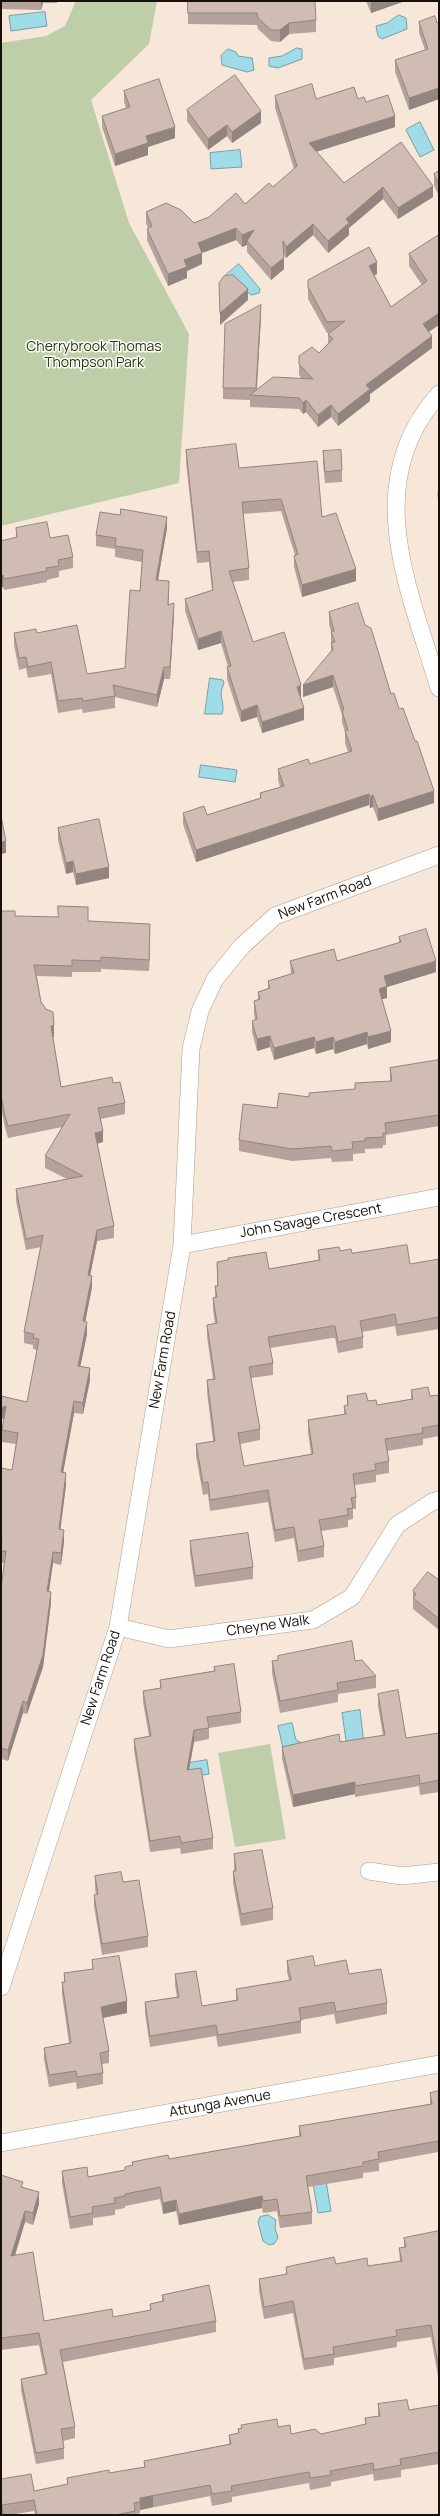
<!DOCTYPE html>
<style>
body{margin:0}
#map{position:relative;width:440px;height:2516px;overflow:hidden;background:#f6e7d8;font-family:Manrope,sans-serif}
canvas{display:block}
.frame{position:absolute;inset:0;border:2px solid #16110c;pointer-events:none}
</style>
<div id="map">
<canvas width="440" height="2516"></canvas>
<div class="frame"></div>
</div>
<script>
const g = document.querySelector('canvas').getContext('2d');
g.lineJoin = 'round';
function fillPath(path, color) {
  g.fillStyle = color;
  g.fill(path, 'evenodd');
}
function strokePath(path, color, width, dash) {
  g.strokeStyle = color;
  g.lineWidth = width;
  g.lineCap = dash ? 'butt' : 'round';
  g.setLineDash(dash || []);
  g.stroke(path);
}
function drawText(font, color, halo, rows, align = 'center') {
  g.font = font + ' Manrope,sans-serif';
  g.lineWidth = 3;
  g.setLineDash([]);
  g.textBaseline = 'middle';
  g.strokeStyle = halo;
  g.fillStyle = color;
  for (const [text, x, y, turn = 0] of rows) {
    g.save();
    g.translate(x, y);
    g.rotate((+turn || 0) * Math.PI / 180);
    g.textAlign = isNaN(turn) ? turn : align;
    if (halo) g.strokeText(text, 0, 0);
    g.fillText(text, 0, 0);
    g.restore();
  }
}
fillPath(new Path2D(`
 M76 1H157L149 44 91 100 129 223 189 334 179 483 1 526V43L46 36 65 26Z
 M270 1744 286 1839 235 1847 218 1753Z`), '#bdcea8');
const water = new Path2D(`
 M45 12 47 26 11 31 9 16Z
 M399 15 406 18 407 29 382 39 378 36 376 26 387 23Z
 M297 48 302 49V59L278 68 269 66V58L282 56Z
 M228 49 236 52 238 56 252 58 254 70 247 72 222 65 221 56Z
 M420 122 434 150 420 157 406 130Z
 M240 150 242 167 211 169 210 153Z
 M239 264 260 289 259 293 251 295 226 275Z
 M210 678 223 680 224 683C217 698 226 702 222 714H205Z
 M201 765 237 770 235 782 199 777Z
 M360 1710 364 1744 347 1747 342 1713Z
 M292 1723 296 1740 302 1743 284 1753 278 1726Z
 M207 1760 209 1774 168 1780 166 1767Z
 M325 2175 331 2211 318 2213 312 2177Z
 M268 2215 276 2220 275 2228 278 2238 274 2244 269 2245 263 2241 258 2222 260 2217Z`);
fillPath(water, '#a0dbe8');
strokePath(water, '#779ea6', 1);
const street = new Path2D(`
 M439 394C359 483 410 591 439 688
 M182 1245 439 1197
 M118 1627 169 1639 313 1620 352 1597 397 1525 432 1502 439 1500
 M369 1871 402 1876 439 1872
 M1 1987 118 1627 182 1245 191 1049 200 1011 215 979 242 946 275 916 439 855
 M1 2143 439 2064`);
strokePath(street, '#ab9c8f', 18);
strokePath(street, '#fff', 17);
fillPath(new Path2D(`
 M1 1H57V3H43L41 10 1 9Z
 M188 1 316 20V32L289 34 280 42 271 41 258 29 257 25 188 24Z
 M366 1H405L371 13Z
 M419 22 437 23 439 22V99L409 110 395 72V60L425 50 419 33Z
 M124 91 175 138 148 147V155L115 166 102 127V116L126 108 124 102Z
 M275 96 316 99H358L366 102 395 127 316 152 344 183 401 142 433 197 398 219 383 199 349 228V235L328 253 313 235 286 258 284 254V269L271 280 247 252V245L242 247 236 240 202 253V264L187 271V278L168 286 147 240V229L148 228 146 223V212L194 223 245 204 273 187 294 169 275 108Z
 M187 110 261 123 232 143 227 136 208 150 187 121Z
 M439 171V196L434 185V174Z
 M439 235 428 332 432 348 370 394V401L338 426 331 417 318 427 306 412 303 414 299 409 250 407V400L223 399V388L261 316 257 390 302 379 299 375V356L319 353 328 343V334L329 333H327L308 299V280L377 274 374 275 391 307 422 285 409 266V254Z
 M186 450 239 468 322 517 356 581 302 597 294 567V556L295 555 281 511 243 514 249 568V580L233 582 253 642 301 697 304 720 262 733 257 717 241 722 227 679V667H228L221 643 198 650 185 611V599L212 590 209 562 197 563 186 462Z
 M323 451 342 470V482L325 483 323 463Z
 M439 492V517L438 504V493Z
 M16 528 50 538 73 557V568L59 571V577L47 580V582L4 590 3 587 1 541 16 537Z
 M167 528 158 580 169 592 168 604 174 614 170 679H164L157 707 115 697V708L83 713 82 709 58 713 51 674 28 678 26 668 19 670 14 645V633H37L87 674 125 668 140 591 142 562 115 557V549L96 546V535Z
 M329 612 365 625 391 694 399 709 434 803 378 821 373 807 370 808 369 805 196 862 183 824V813L207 815 260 798V793L280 787 278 780V769L310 764 348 752 345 743V732L342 722V715L333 687 303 697 331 651V632L329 624Z
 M58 828 109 878 76 885 73 872 66 874 58 840Z
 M1 911 15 916 88 921 150 935 149 971 101 969V972H72V977L37 976 41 1002 54 1037H53L61 1087 113 1083 125 1103V1114L101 1119 103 1142 97 1144 114 1226V1238L97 1241 90 1275 92 1287 85 1322 87 1334 80 1366 90 1380 83 1414 74 1413 63 1473 66 1485 60 1529 64 1542 61 1565 53 1563 49 1592 51 1603 43 1667 27 1714 23 1713 8 1761 1 1759V1588L4 1563 1 1562V1468L12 1470 16 1444 2 1442V1430L4 1418 1 1419V1396L27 1402 37 1350 33 1349V1345L24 1343V1332L41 1247 26 1250 16 1201V1189L67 1179 45 1168V1156L62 1127 8 1138 5 1128 1 1107Z
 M399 937 436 972 387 987V998L382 999 391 1042 368 1049 367 1044 335 1054 333 1049 316 1054 314 1048 274 1060 270 1047 257 1051 252 1032V1021L255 1020 254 1013V1001L258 1000V992L268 989V981L291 974 290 961H337L399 943Z
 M439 1060V1126L386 1135V1145H383V1148L365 1149V1153L353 1154V1161L332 1162 331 1158 292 1161 239 1151V1140L277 1108 309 1097 355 1089V1083L390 1081V1068Z
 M318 1250 340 1251 410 1264 439 1259V1329L397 1336 395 1326 362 1332 363 1337V1348L338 1353 335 1338H332L270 1348 273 1363V1375L251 1378 260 1429V1440L240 1444 244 1466 311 1454 308 1432V1420L344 1415V1406L347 1405V1396L368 1401 377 1405 411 1399V1390L430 1396 439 1395V1436L423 1439V1445L387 1451 389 1461V1473L376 1475V1482L355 1485 356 1497V1509H353V1519L348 1520V1527L321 1531 324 1546V1557L298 1562 294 1538 275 1542 268 1502 210 1511 208 1494 203 1495 196 1456V1444L213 1441 207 1392V1380L213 1379 207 1336V1325L215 1324 213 1309V1298H215V1286H217V1262L269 1269 318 1260Z
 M190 1541 253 1567V1579L195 1587 190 1553Z
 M439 1580V1630L413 1609V1591Z
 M278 1656 355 1661 376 1676V1688L338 1694V1702L280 1713 272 1673V1661L278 1660Z
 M214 1667 241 1712V1723L209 1728V1739L194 1742 189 1769 213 1838V1849L181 1854 180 1848 150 1852 134 1750V1739L149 1736 143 1702V1691L160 1688V1680L214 1671Z
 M378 1694 406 1738 439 1733V1792L420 1795 419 1786 355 1797V1794L293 1807 282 1758V1747L340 1742 383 1736 378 1706Z
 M234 1854 273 1908V1920L241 1926 233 1883V1871H234Z
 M95 1876 123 1882 148 1936V1947L102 1955 94 1906V1895H96L95 1888Z
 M92 1960 127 2013 103 2018 109 2051V2063L102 2064 103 2073V2084L77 2089 76 2082 49 2087 44 2059V2048L69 2043 62 1994V1982H64V1973L92 1969Z
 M287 1961 315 1966 349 1974 387 2003V2014L336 2024 334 2014 301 2020V2033L218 2047 216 2036 150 2047 145 2013V2002L177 1997 175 1985V1974L202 2006 236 2000V1989L289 1980 287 1972Z
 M439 2091V2161L438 2152 379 2163V2171L363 2173V2178L308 2187 312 2212V2224L280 2228 277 2211 263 2213 262 2208 179 2225 176 2211 163 2214 160 2199 125 2206V2208L115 2210V2215L93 2218V2225L70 2229 62 2183V2171L88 2177 125 2171V2167L132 2165V2162L169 2159 299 2136V2126L430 2104V2093Z
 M1 2175 23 2187 39 2204 33 2225 25 2222 15 2255 44 2321 113 2317 150 2310V2304L162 2301V2295L216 2321V2332L63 2362 75 2427V2438L63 2441 64 2448V2459L36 2464 21 2390V2379L45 2374 39 2345 1 2350Z
 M439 2231V2382L431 2337 397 2342V2347L334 2358V2365L304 2370 293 2313 264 2319 259 2291V2279L286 2274V2267L336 2264 368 2266 400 2261 399 2248 404 2247V2238Z
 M378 2404 409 2410 439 2405V2464L401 2470V2477L374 2481 373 2474 331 2482V2486L310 2490 309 2483 232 2497V2502L212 2506 210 2496 140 2510V2513L135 2514V2515H35L34 2511 9 2515H1V2479L34 2491 67 2484V2478L109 2473 144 2467V2461L229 2444V2435L238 2433V2429L241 2428V2425L278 2427 291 2434H321L365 2425V2418L378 2416Z`), '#b4a29b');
fillPath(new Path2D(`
 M41 1H43V3L41 10Z
 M372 1H405L371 13V2Z
 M289 23V34L280 42V30Z
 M439 88V99L409 110V98Z
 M261 111V123L232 143V132Z
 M395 116V127L309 154V143Z
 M227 125V136L208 150V139Z
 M175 127V138L148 147V155L115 166V154L146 136Z
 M433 186V197L398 219V208Z
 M383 187V199L349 228V235L328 253V241L346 219Z
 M313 224V235L286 258V247Z
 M236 228V240L202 253V264L187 271V278L168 286V274L184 260 198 243Z
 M254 230 247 241V245L242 247V235Z
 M284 258V269L271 280V268Z
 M377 262V274L369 278V266Z
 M248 289V300L220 325V313Z
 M261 305V316L256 396V388Z
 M439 313V325L423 336V324Z
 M432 336V348L370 394V401L338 426V414L366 385Z
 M306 400V412L303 414V403Z
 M331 405V417L318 427V415Z
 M167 517V528L156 591V580Z
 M356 569V581L302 597V585Z
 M3 575V587H1V576Z
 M169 581V592L168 616V605Z
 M174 603V614L170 679V667Z
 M221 631V643L198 650V639Z
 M164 667V679L157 707V695Z
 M333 675V687L303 697V685Z
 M301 685V697L297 698V687Z
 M257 705V717L241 722V711Z
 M304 708V720L262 733V722Z
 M434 791V803L378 821V809Z
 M369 794V805L196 862V850Z
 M373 795V807L370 808V797Z
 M6 841V853L1 854V842Z
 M73 861V872L66 874V863Z
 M109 867V878L76 885V874Z
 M150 924V935L149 971V960Z
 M436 961V972L387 987V998L379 1000V989L384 976Z
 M54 1025V1037H51V1026Z
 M391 1031V1042L368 1049V1037Z
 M367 1032V1044L335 1054V1042Z
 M270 1036V1047L257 1051V1039Z
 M314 1037V1048L274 1060V1048Z
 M333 1037V1049L316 1054V1042Z
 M103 1131V1142L95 1144V1133Z
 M97 1230V1241L88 1286V1275Z
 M92 1276V1287L83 1333V1321Z
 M87 1322V1334L78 1378V1366Z
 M90 1368V1380L83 1414V1403Z
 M74 1401V1413L61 1484V1472Z
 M6 1406V1418L1 1419V1408Z
 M66 1473V1485L59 1541V1529Z
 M64 1530V1542L61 1565V1553Z
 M53 1552V1563L47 1603V1591Z
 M51 1592V1603L43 1667 27 1714V1703Z
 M23 1701V1713L8 1761V1750Z
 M194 1730V1742L187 1781V1770Z
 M355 1782V1794L293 1807V1795Z
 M127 2001V2013L101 2018V2007Z
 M39 2192V2204L33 2225V2213Z
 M262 2196V2208L179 2225V2214Z
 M176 2200V2211L163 2214V2203Z
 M25 2211V2222L11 2268V2256Z
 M153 2495V2507L140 2510V2498Z`), '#92847e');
const building = new Path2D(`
 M188 1H315L316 20 289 23 280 30H271L258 18 257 13H188Z
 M435 16 437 23 439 22V88L409 98 395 60 428 49 419 22Z
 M235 75 261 111 232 132 227 125 208 139 187 110Z
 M159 79 175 127 146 136 148 143 115 154 102 116 130 107 124 91Z
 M312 84 316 99 354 87 358 99 364 97 366 102 388 95 395 116 309 143 344 183 401 142 433 186 398 208 383 187 346 219 349 223 328 241 313 224 286 247 283 241 284 258 271 268 247 241 254 230 242 235 236 228 198 243 202 253 184 260 187 267 168 274 147 229 152 226 146 212 166 203 181 210 194 223 209 217 236 193 245 204 269 183 273 187 297 166 275 96Z
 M439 171V185L434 174Z
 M439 235V313L423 324 432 336 366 385 370 389 338 414 331 405 318 415 306 400 303 403 299 398 250 395 273 377 313 379 299 364V356L312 347 319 353 333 339 328 334 345 321 327 322 308 287V280L369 247 377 262 369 266 391 307 427 281 409 254Z
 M233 275 248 289 220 313 219 283 224 276Z
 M261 305 256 388H223L225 324Z
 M236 444 239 468 317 461 322 517 336 513 356 569 302 585 294 556 298 554 281 499 242 502 249 568 229 571 253 642 284 632 301 685 297 687 304 708 262 722 257 705 241 711 227 667 231 666 221 631 198 639 185 599 213 590 209 551 197 552 186 450Z
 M341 450 342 470 325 472 323 451Z
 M439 492V506L438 493Z
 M121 509 167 517 156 580 169 581 168 605 174 603 170 667H164L157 695 113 685 115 696 83 701 82 698 58 701 51 662 28 667 26 657 19 658 14 633 36 629 37 633 77 625 87 674 125 668 130 590 140 591 143 550 115 546 116 538 96 535 100 512 120 515Z
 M47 522 50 538 68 535 73 557 58 560 59 566 46 568 47 571 4 579 3 575 1 576V541L17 537 16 528Z
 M358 603 365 625 371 628 391 694 394 693 399 709 403 708 415 741H417L434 791 378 809 373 795 370 797 369 794 196 850 183 813 204 806 207 815 261 798 260 793 284 786 278 769 308 759 310 764 352 751 345 731 348 730 342 711 344 710 333 675 303 685 333 649 331 643 335 642 331 632 334 631 329 612Z
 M1 816 6 841 1 842Z
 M99 819 109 867 76 874 73 861 66 863 58 828Z
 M58 906 88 907V921L150 924 149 960 101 957V961L72 960V966L34 965 41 1002 46 1009 53 1012 54 1025 51 1026 61 1087 112 1077 113 1083 120 1082 125 1103 98 1108 103 1131 95 1133 114 1226 97 1230 88 1275 92 1276 83 1321 87 1322 78 1366 90 1368 83 1403 74 1401 61 1472 66 1473 59 1529 64 1530 61 1553 53 1552 47 1591 51 1592 43 1655 27 1703 23 1701 8 1750 1 1748V1588L6 1551H1L2 1537H1V1468L12 1470 18 1433 2 1430 6 1406 1 1408V1396L27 1402 39 1339 33 1338 34 1334 24 1332 43 1235 26 1239 16 1189 83 1176 45 1156 70 1114 8 1126 5 1116 1 1095V911H15V916L58 917Z
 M426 929 436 961 384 976 387 986 379 989 391 1031 368 1037 367 1032 335 1042 333 1037 316 1042 314 1037 274 1048 270 1036 257 1039 252 1021 257 1019 254 1001 260 999 258 992 270 988 268 981 294 973 290 961 334 949 337 961 401 942 399 937Z
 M439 1060V1115L385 1123 386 1133H383V1137L365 1138V1141L352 1142 353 1149 332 1151 331 1146 292 1149 239 1140 243 1104 277 1108 279 1093 309 1097V1093L355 1089V1083L392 1081 390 1068Z
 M407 1245 410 1264 439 1259V1317L397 1325 395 1314 360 1321 363 1337 338 1342 335 1326H332L268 1337 273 1363 249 1367 260 1429 238 1433 244 1466 313 1454 308 1420 346 1414 344 1406 348 1405 347 1396 366 1393 368 1401 376 1400 377 1405 413 1399 411 1390 428 1387 430 1396 439 1395V1425L422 1428 423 1433 385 1439 389 1461 375 1464 376 1470 353 1474 356 1497 351 1498 353 1508 347 1509 348 1515 319 1520 324 1546 298 1551 294 1527 275 1530 268 1490 210 1500 208 1482 203 1483 196 1444 215 1441 207 1380 215 1379 207 1325 217 1323 213 1298 217 1297 215 1286H218L217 1262 228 1260V1258L266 1252 269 1269 320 1260 318 1250 339 1247 340 1251 351 1249 352 1253Z
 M248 1533 253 1567 195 1576 190 1541Z
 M428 1572 439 1580V1619L413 1598 416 1594 413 1591Z
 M352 1641 355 1661 362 1660 376 1676 337 1683 338 1690 280 1701 272 1661 278 1660V1656Z
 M234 1664 241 1712 207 1717 209 1728 194 1730 187 1770 201 1768 213 1838 181 1843 180 1836 150 1841 134 1739 151 1736 143 1691 161 1688 160 1680 215 1671 214 1667Z
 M398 1690 406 1738 439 1733V1780L420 1784 419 1775 355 1786V1782L293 1795 282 1747 339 1734 340 1742 385 1735 378 1694Z
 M262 1850 273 1908 241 1914 233 1871H236L234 1854Z
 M121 1872 123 1882 139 1880 148 1936 102 1944 94 1895 98 1894 95 1876Z
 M119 1956 127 2001 101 2007 109 2051 100 2053 103 2073 77 2077 76 2071 49 2075 44 2048 71 2043 62 1982H65L64 1973 93 1969 92 1960Z
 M313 1956 315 1966 346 1960 349 1974 381 1969 387 2003 336 2012 334 2002 299 2008 301 2021 218 2035 216 2025 150 2036 145 2002 179 1997 175 1974 196 1971 202 2006 238 2000 236 1989 291 1980 287 1961Z
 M439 2091V2149L438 2141 378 2152 379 2159 363 2162V2166L306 2176 312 2212 280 2216 277 2199 263 2201 262 2196 179 2214 176 2200 163 2203 160 2187 125 2194V2196L114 2198 115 2203 92 2207 93 2213 70 2217 62 2171 87 2167 88 2177 125 2170V2167L133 2165 132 2162 168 2155 169 2159 301 2136 299 2126 432 2104 430 2093Z
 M1 2175 23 2182 21 2187 39 2192 33 2213 25 2211 11 2256 33 2252 44 2321 112 2309 113 2317 151 2310 150 2304 164 2301 162 2295 209 2285 216 2321 60 2350 75 2427 61 2429 64 2448 36 2453 21 2379 47 2374 39 2333 1 2338Z
 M439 2231V2370L431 2325 396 2330 397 2336 333 2347 334 2354 304 2359 293 2301 264 2307 259 2279 287 2274 286 2267 334 2257 336 2264 367 2258 368 2266 402 2261 399 2248 406 2247 404 2238Z
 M407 2400 409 2410 439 2405V2452L400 2459 401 2465 374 2470 373 2463 330 2471 331 2475 310 2478 309 2472 231 2486 232 2491 212 2494 210 2485 140 2498V2502L134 2503 135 2511 116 2515H37L34 2500 2 2505 3 2515H1V2479L31 2474 34 2491 68 2484 67 2478 109 2470V2473L145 2467 144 2461 231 2444 229 2435 239 2433 238 2429 242 2428 241 2425 277 2419 278 2427 290 2425 291 2434 315 2429 321 2434 366 2424 365 2418 380 2416 378 2404Z`);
fillPath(building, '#d1bcb4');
strokePath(building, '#92847e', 1);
drawText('14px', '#283a09', '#fff', [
 ["Cherrybrook Thomas",94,347],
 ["Thompson Park",94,363]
]);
drawText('14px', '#16110c', '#fff', [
 ["New Farm Road",325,898,-21],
 ["John Savage Crescent",311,1221,-10],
 ["New Farm Road",163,1360,-80],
 ["Cheyne Walk",268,1626,-8],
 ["New Farm Road",101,1678,-72],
 ["Attunga Avenue",220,2104,-10]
]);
</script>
